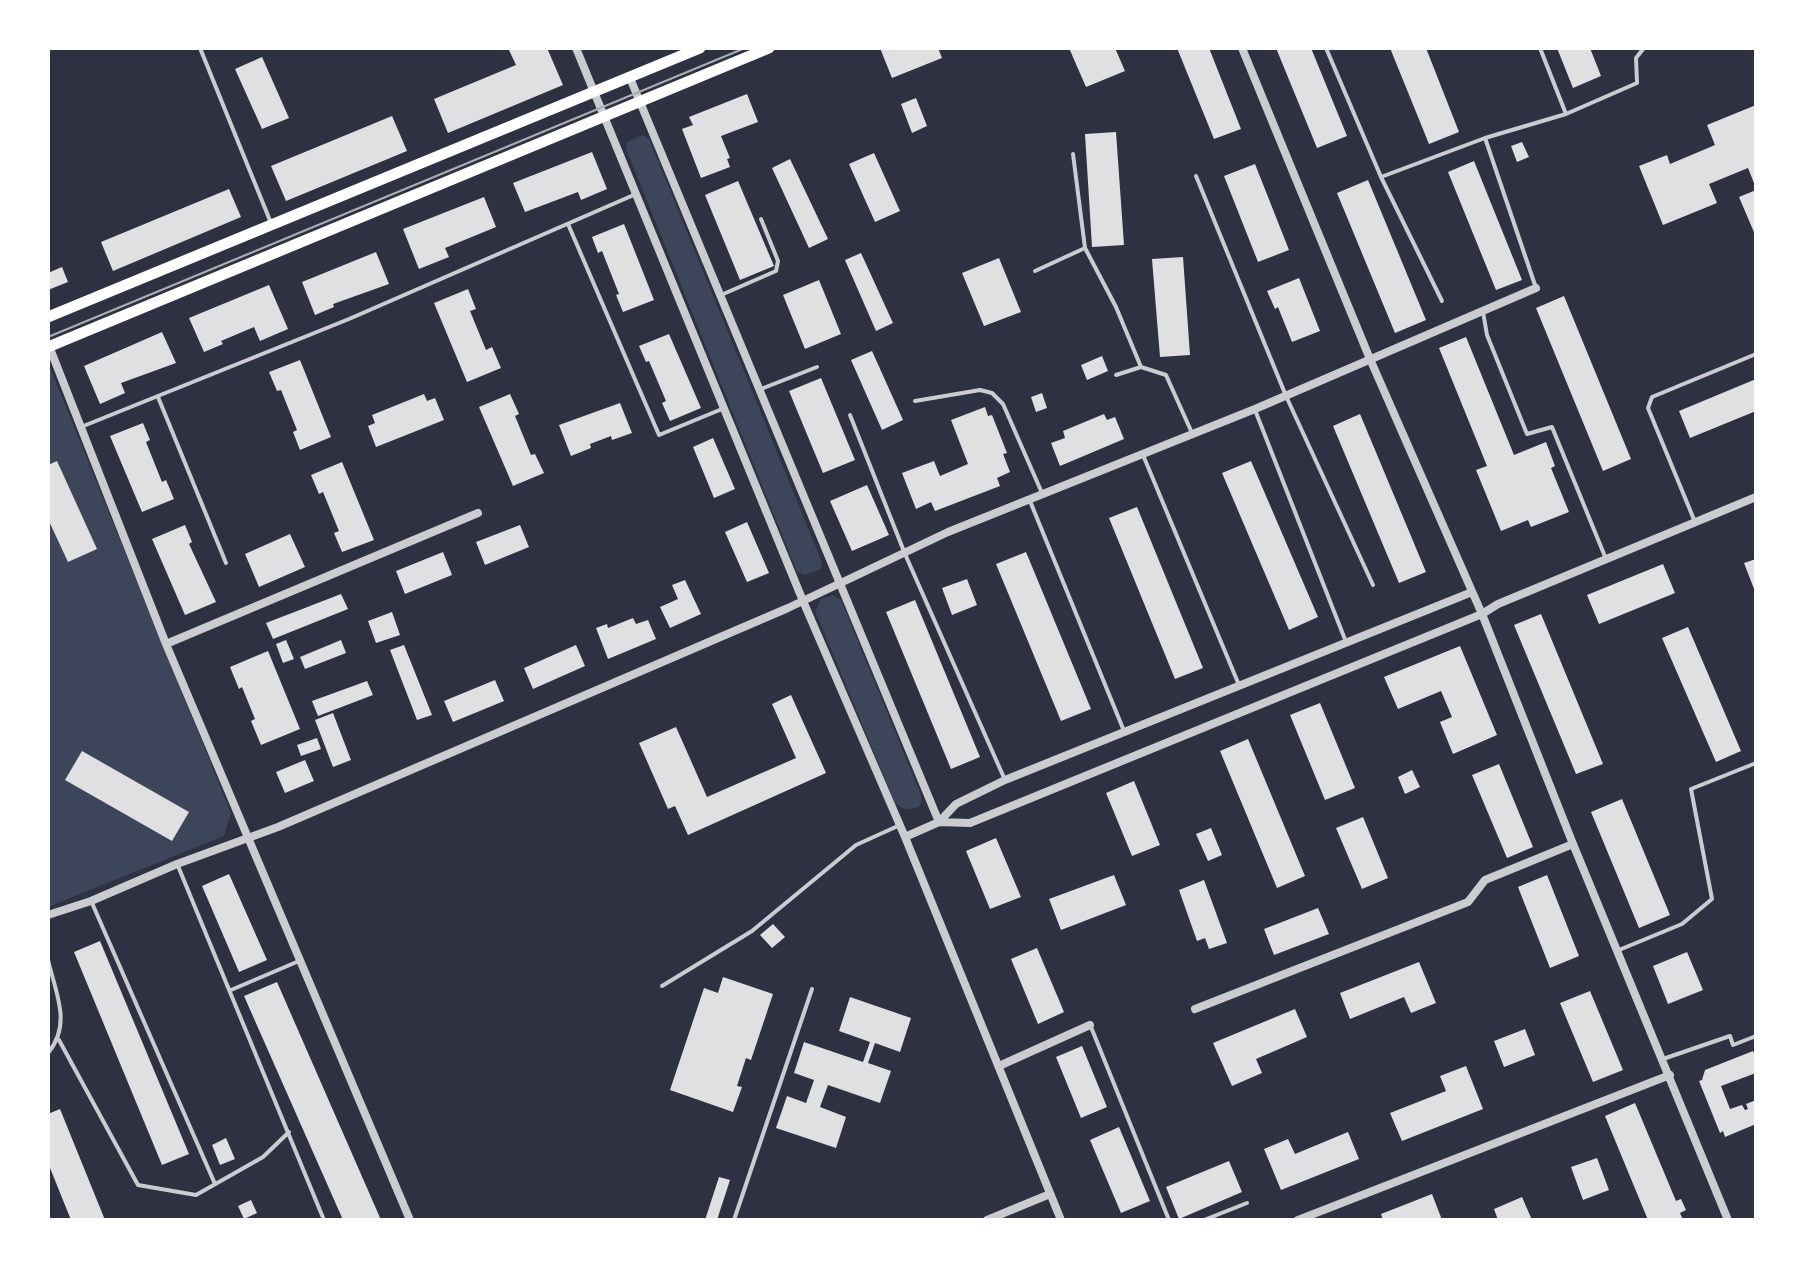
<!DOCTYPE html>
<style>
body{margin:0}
#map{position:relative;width:1804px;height:1268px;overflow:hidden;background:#2d3142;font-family:Commissioner,sans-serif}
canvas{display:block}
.frame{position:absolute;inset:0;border:50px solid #fff;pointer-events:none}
</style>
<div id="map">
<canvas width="1804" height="1268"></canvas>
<div class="frame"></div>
</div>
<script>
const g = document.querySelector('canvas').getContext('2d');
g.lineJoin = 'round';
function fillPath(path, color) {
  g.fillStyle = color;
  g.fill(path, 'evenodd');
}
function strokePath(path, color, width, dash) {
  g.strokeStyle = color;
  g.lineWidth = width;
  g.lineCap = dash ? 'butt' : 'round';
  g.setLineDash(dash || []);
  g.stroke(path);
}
fillPath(new Path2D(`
 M643 135 649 139 822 562 821 569 805 575 797 572 626 149 627 142Z
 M48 368 51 370 231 813 224 836 48 907Z
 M833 595 841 600 921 795 922 802 918 807 906 810 895 803 815 611 821 599Z`), '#3c4559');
fillPath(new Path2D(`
 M508 48H547L563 85 448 133 434 99 516 65Z
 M880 48H938L942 58 892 78Z
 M1069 48H1115L1125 71 1086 87Z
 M1177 48H1209L1241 129 1214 139Z
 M1276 48H1311L1347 136 1317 148Z
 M1390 48H1426L1459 132 1429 144Z
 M1557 48H1590L1601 76 1573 88Z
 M262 57 289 118 262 129 235 69Z
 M747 94 758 122 721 136 730 158 727 159 730 167 701 178 682 129 693 125 689 117Z
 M916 98 927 126 912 133 901 104Z
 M1756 105V188L1748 168 1709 184 1717 203 1663 225 1639 166 1667 155 1670 164 1715 145 1707 125Z
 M392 116 407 151 286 201 271 166Z
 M1116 132 1124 245 1092 247 1085 134Z
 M1522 142 1529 157 1517 162 1511 146Z
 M592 152 607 189 581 200 578 192 525 212 513 183Z
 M874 153 900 211 875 222 849 164Z
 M790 159 828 239 809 248 772 168Z
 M1474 161 1522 280 1496 290 1448 172Z
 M1255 164 1289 250 1258 262 1224 176Z
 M1368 180 1426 320 1395 333 1337 193Z
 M738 181 774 266 740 280 705 195Z
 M229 189 241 217 113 271 101 242Z
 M1756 190V237L1739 197Z
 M484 197 496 227 445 248 449 257 419 269 403 229Z
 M624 224 654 300 623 312 616 295 619 294 602 251 598 253 592 237Z
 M376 252 389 284 333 304 334 307 315 315 302 282Z
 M861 253 893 323 876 331 845 260Z
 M1183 257 1190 355 1160 357 1152 259Z
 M999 258 1021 312 984 326 962 273Z
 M62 267 68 282 48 290V273Z
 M1299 278 1320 331 1292 342 1278 307 1275 309 1267 291Z
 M819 280 841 334 805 349 783 295Z
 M269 285 288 329 260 341 254 327 221 341 223 344 204 352 189 318Z
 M468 289 476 309 470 311 486 350 492 347 501 368 467 382 434 303Z
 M1564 296 1631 459 1603 471 1536 308Z
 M162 332 176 363 121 383 125 393 100 404 84 366Z
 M669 334 701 408 670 421 662 403 666 401 649 361 646 362 639 346Z
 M1466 337 1514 455 1546 442 1555 466 1551 468 1569 512 1531 527 1528 520 1501 531 1476 470 1487 466 1439 348Z
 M872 351 903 420 882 430 851 360Z
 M1102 356 1108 371 1087 380 1081 365Z
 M300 360 331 437 300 450 293 432 297 430 281 390 277 391 269 372Z
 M821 378 855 460 823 473 789 391Z
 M1756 379V411L1690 438 1679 411Z
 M1042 393 1047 408 1036 412 1031 397Z
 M424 394 427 401 435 398 444 420 376 447 368 426 375 423 372 415Z
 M510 394 519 414 515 416 531 455 535 454 544 473 513 486 479 407Z
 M620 403 632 433 612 440 611 436 590 444 591 448 571 456 559 425Z
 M985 407 988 416 992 415 1007 453 1003 454 1010 472 997 478 1000 486 935 511 931 502 916 509 902 473 934 461 940 476 968 464 951 420Z
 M1104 414 1107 420 1115 417 1124 439 1060 466 1051 443 1065 438 1063 431Z
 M1360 414 1426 572 1399 583 1333 426Z
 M143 423 150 440 146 442 162 482 166 480 174 499 142 512 110 436Z
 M713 438 735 489 714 498 693 447Z
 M57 461 97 549 68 562 48 519V465Z
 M1251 461 1318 617 1289 630 1222 473Z
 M342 462 374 540 342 552 334 533 339 531 323 492 319 494 311 475Z
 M867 485 889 535 852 551 830 501Z
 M1137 507 1203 668 1175 679 1109 518Z
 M747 522 769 573 747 582 725 532Z
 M185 525 192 542 189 544 216 602 185 615 152 539Z
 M520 525 529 547 485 565 476 542Z
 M290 534 305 567 259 587 245 554Z
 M443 552 452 575 405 594 396 571Z
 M1026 552 1091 709 1061 721 996 564Z
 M1756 559V594L1744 563Z
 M1663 564 1675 593 1599 624 1587 595Z
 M967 579 977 605 952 615 942 588Z
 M685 580 701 614 670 628 660 607 678 599 672 585Z
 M341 594 348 609 273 639 266 623Z
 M915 600 980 757 951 769 886 612Z
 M392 612 400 635 376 643 368 621Z
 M1541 614 1603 764 1576 774 1514 625Z
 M633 618 636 624 648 620 656 639 608 659 596 628 607 624 608 628Z
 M1688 627 1741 751 1716 762 1662 638Z
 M286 640 294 659 283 663 276 644Z
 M341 640 346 653 305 669 300 657Z
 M404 645 432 715 417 720 390 650Z
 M576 645 585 666 533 689 524 668Z
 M1460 646 1497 735 1453 754 1440 722 1452 717 1441 691 1398 709 1384 677Z
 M268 651 300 729 261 745 251 721 255 719 242 687 239 689 230 667Z
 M495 680 504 701 453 722 444 701Z
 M367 681 373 695 318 716 312 701Z
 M791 695 826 773 688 835 675 806 668 809 639 743 676 727 707 797 796 758 772 704Z
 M1320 703 1355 788 1325 800 1290 715Z
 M333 713 351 760 333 767 315 720Z
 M317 738 321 749 301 756 297 745Z
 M1248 739 1305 876 1277 888 1220 751Z
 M82 751 189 812 172 841 65 780Z
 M305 760 314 781 285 793 276 772Z
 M1499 764 1533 847 1507 858 1472 775Z
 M1412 770 1420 787 1405 794 1398 777Z
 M1134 781 1160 845 1132 856 1106 793Z
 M1622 799 1670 915 1639 928 1591 812Z
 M1363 817 1388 878 1362 889 1336 828Z
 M1211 828 1222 855 1208 861 1196 834Z
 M996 838 1021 897 990 909 966 851Z
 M229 874 267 960 239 972 202 886Z
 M1114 875 1126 905 1061 930 1049 899Z
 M1547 875 1579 956 1550 968 1518 887Z
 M1204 880 1227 943 1209 949 1205 938 1197 941 1179 890Z
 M1318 908 1329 934 1274 955 1264 929Z
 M773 924 785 937 772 948 760 935Z
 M100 941 189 1154 162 1165 74 952Z
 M1037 948 1064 1012 1038 1024 1011 959Z
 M1687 952 1703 990 1668 1004 1653 966Z
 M1419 962 1436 1003 1411 1013 1404 997 1350 1019 1340 993Z
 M723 977 773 994 751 1060 746 1058 737 1086 742 1087 733 1112 670 1090 704 988 718 993Z
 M277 982 381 1220H343L244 996Z
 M1590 991 1623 1070 1593 1082 1560 1003Z
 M850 997 911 1018 900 1052 875 1043 868 1063 891 1071 880 1103 828 1085 820 1107 846 1117 836 1148 776 1128 787 1096 806 1103 814 1080 794 1073 804 1042 863 1062 870 1042 839 1031Z
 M1295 1009 1307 1037 1256 1059 1262 1073 1232 1086 1213 1043Z
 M1525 1029 1535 1055 1504 1067 1494 1041Z
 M1082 1046 1107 1107 1081 1118 1056 1057Z
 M1753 1051 1756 1059V1073L1721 1086 1730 1109 1742 1105 1745 1110 1748 1109 1746 1104 1756 1100V1124L1725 1137 1723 1131 1720 1133 1699 1081 1702 1080 1705 1070Z
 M1466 1066 1483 1109 1402 1141 1390 1113 1446 1091 1440 1076Z
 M1635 1103 1676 1201 1681 1199 1686 1210 1680 1213 1683 1220H1648L1605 1116Z
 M60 1109 105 1220H71L48 1163V1114Z
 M1119 1127 1150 1201 1121 1213 1090 1140Z
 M1348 1132 1359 1159 1281 1190 1264 1149 1288 1139 1295 1154Z
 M226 1138 235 1159 220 1165 212 1145Z
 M1597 1158 1609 1190 1583 1200 1571 1167Z
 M1229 1161 1242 1192 1179 1219 1166 1187Z
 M719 1177 730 1180 717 1220H705Z
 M1432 1194 1442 1220H1383L1381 1214Z
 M1522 1197 1532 1220H1498L1494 1209Z
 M251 1200 257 1213 244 1219 238 1206Z`), '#e0e0e3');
strokePath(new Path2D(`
 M200 48 271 223
 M1326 48 1381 177 1442 301
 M1566 114 1637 83 1636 58 1644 48
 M1073 154 1085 248 1116 307 1141 367 1166 375 1192 433
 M1196 176 1286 396 1373 585
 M1381 177 1485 138
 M568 224 659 435 722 409
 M1035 271 1085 248
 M1536 288 1485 138 1566 114 1540 48
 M721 295 776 271 778 261 761 219
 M1483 312 1487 335 1527 434 1552 427 1606 559
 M1116 375 1141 367
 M761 389 817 367
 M158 397 226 563
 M915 401 980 390 992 393 1003 404 1042 493
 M1255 410 1346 642
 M850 415 905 554 1005 780
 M81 427 349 319 636 194
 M1143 455 1239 685
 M1030 501 1124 731
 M1695 522 1648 408 1652 397 1756 354
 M178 866 324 1220
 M92 903 215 1184
 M1619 950 1682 924 1712 899 1691 789 1756 763
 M48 960C56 994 72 1024 48 1053
 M662 986 752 931 856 845 900 825
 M231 990 299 961
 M1091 1027 1169 1220
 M59 1040 138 1185 196 1195 263 1157 289 1132
 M1663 1059 1730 1036 1733 1045 1756 1036
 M48 1218 49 1220
 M734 1220 812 989
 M1204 1220 1247 1203`), '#caccd0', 4);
strokePath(new Path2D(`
 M576 48 803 601 905 837 1061 1220
 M1242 48 1370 359 1482 614 1573 844 1728 1220
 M630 78 939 822 956 804 1005 780 1472 592
 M49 346 166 644 410 1220
 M166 644 478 513
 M905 837 939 822 970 823 1482 614 1498 604 1756 497
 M48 915 91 901 177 864 278 827 788 608 948 532 1255 409 1536 288
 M1195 1009 1468 902 1485 880 1573 844
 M999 1066 1090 1025
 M987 1220 1050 1194
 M1298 1220 1670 1075`), '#caccd0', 8);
strokePath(new Path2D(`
 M48 317 700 48
 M48 347 769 48`), '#fff', 11);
strokePath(new Path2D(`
 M48 337 745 48`), '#abadb3', 2);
</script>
